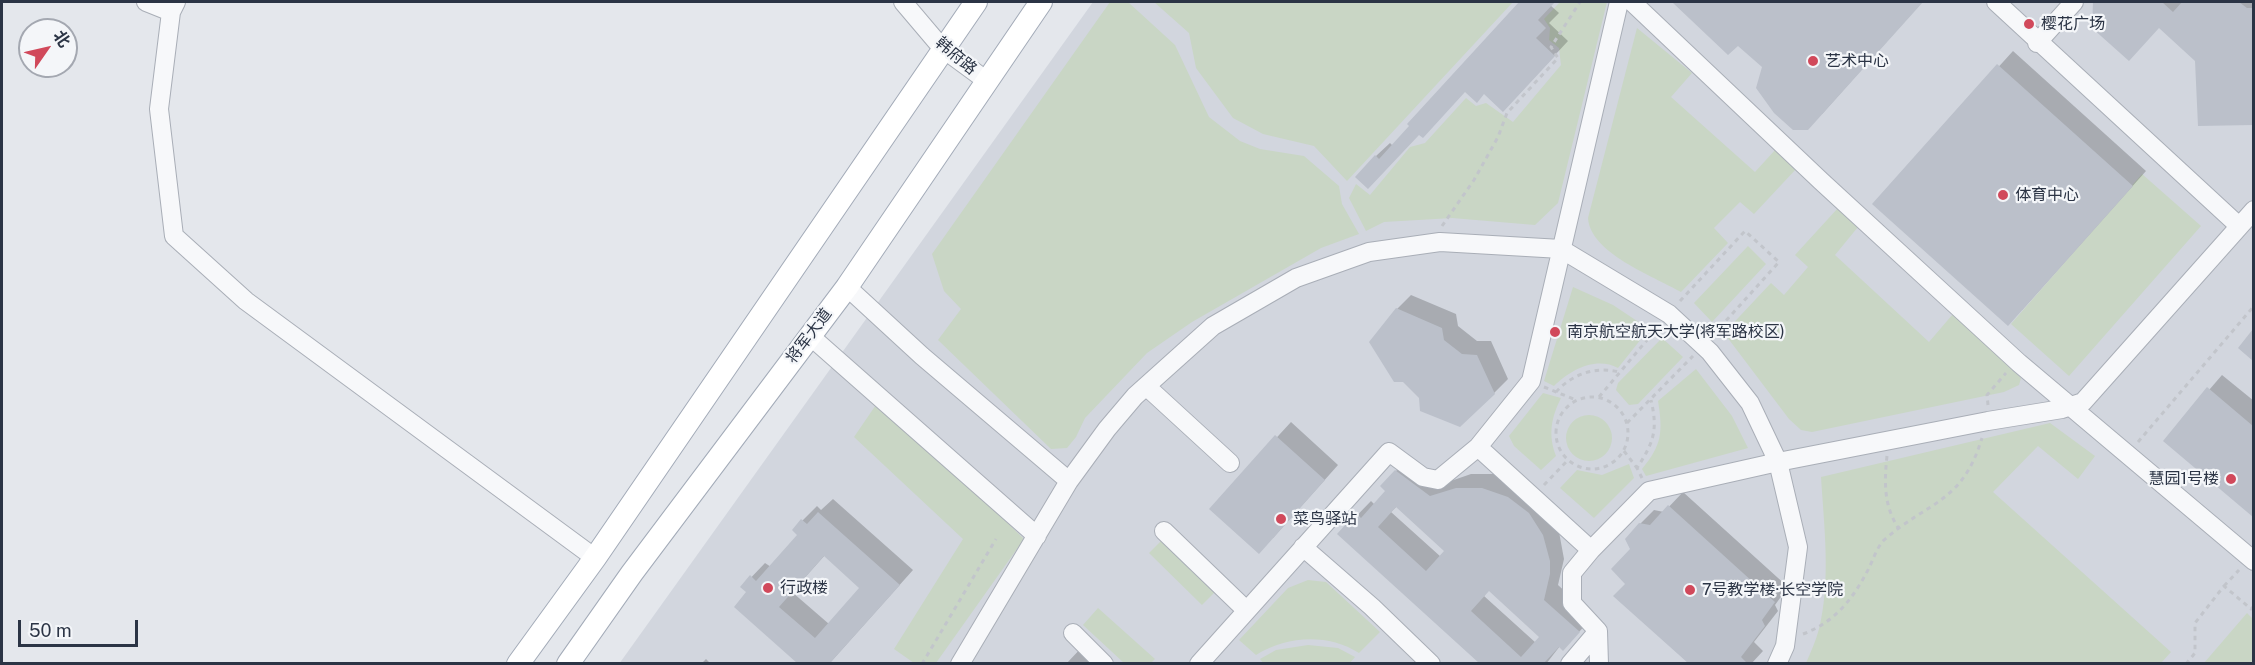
<!DOCTYPE html>
<meta charset="utf-8">
<style>
body{margin:0}
#map{position:relative;width:2255px;height:665px;overflow:hidden;background:#e4e7ec;font-family:"Public Sans","Noto Sans SC",sans-serif}
canvas{display:block}
.frame{position:absolute;inset:0;border:3px solid #2b3445;pointer-events:none}
.north{position:absolute;left:18px;top:18px;width:60px;height:60px;box-sizing:border-box;background:#f4f6f9;border:2px solid #a4a8b1;border-radius:50%;rotate:56deg;font-size:16px;font-weight:700;line-height:24px;text-align:center;color:#2b3445}
.north::after{content:'';display:block;margin:auto;width:21px;height:27px;background:#d1495b;clip-path:polygon(50% 0,100% 100%,50% 72%,0 100%)}
.scale{position:absolute;left:18px;top:620px;width:120px;height:27px;box-sizing:border-box;border:3px solid #2b3445;border-top:0;padding-left:8px;font-size:18px;line-height:21px;white-space:nowrap;color:#2b3445;-webkit-text-stroke:4px #f4f6f9;paint-order:stroke}
</style>
<div id="map">
<canvas width="2255" height="665"></canvas>
<div class="frame"></div>
<div class="north">北</div>
<div class="scale">50 m</div>
</div>
<script>
const g = document.querySelector('canvas').getContext('2d');
g.lineJoin = 'round';
function fillPath(path, color) {
  g.fillStyle = color;
  g.fill(path, 'evenodd');
}
function strokePath(path, color, width, dash) {
  g.strokeStyle = color;
  g.lineWidth = width;
  g.lineCap = dash ? 'butt' : 'round';
  g.setLineDash(dash || []);
  g.stroke(path);
}
function drawText(font, color, halo, rows, align = 'center') {
  g.font = font + ' "Public Sans","Noto Sans SC",sans-serif';
  g.lineWidth = 4.5;
  g.setLineDash([]);
  g.textBaseline = 'middle';
  g.strokeStyle = halo;
  g.fillStyle = color;
  for (const [text, x, y, turn = 0] of rows) {
    g.save();
    g.translate(x, y);
    g.rotate((+turn || 0) * Math.PI / 180);
    g.textAlign = isNaN(turn) ? turn : align;
    if (halo) g.strokeText(text, 0, 0);
    g.fillText(text, 0, 0);
    g.restore();
  }
}
fillPath(new Path2D(`
 M1093 2H2253V663L619 664Z`), '#d2d6de');
fillPath(new Path2D(`
 M1110 2H1128L1175 45 1209 117 1240 141 1260 149 1304 156 1339 186 1342 204 1359 234 1321 248 1192 322 1147 353 1085 418 1076 437 1067 448 1051 449 938 340 961 309 944 291 932 254Z
 M1154 2H1513L1347 181 1314 146 1263 134 1233 118 1196 68 1189 33Z
 M1560 2H1607L1558 203 1535 225 1452 218 1384 222 1366 231 1349 198 1356 184 1370 195 1410 147 1425 143 1466 98 1476 106 1486 103 1513 122 1561 65 1559 48 1549 40 1550 28 1544 19Z
 M1637 28 1692 73 1671 97 1755 172 1776 149 1797 168 1754 214 1740 202 1714 228 1728 243 1681 292C1653 276 1590 253 1588 218Z
 M2142 174 2201 226 2069 376 2011 324Z
 M1838 208 1858 227 1835 255 1929 342 1953 314 2021 378 2019 385 2004 392 1812 432 1801 430 1789 419 1724 333 1771 283 1784 295 1808 267 1795 255Z
 M1748 246 1766 264 1712 322 1694 303Z
 M1573 287 1613 305 1649 329 1618 368C1596 356 1570 370 1554 386L1544 381Z
 M1662 338 1683 357 1638 404 1629 405 1616 390 1618 383Z
 M1696 369 1732 416 1748 448 1646 476 1642 469C1662 445 1663 432 1658 401Z
 M1543 393 1561 398C1551 418 1548 435 1556 456L1541 470 1514 446 1509 436Z
 M880 399 1024 539 936 663H914L894 649 963 539 854 437Z
 M1566 438a23 23 0 1 1 46 0a23 23 0 1 1-46 0Z
 M2050 423 2095 456 2078 479 2038 446 1993 492 2171 652 2161 663H1806C1811 652 1816 640 1819 629 1831 580 1824 526 1821 477Z
 M1629 464 1634 478 1594 518 1560 488 1577 470 1602 475Z
 M1165 537 1218 589 1202 605 1149 553Z
 M1308 580 1326 582 1380 632 1359 653C1327 633 1287 636 1256 655L1239 640 1288 588Z
 M1098 608 1155 659 1151 663H1124L1083 625Z
 M2247 613 2253 619V663H2204Z
 M1308 645 1338 648 1355 657 1349 664H1264L1260 659 1276 650Z`), '#c9d6c5');
fillPath(new Path2D(`
 M1521 2H1554L1550 5 1559 13 1549 23 1568 41 1517 96 1466 90 1419 133 1382 173 1376 156 1390 143 1393 146 1411 126 1409 124Z
 M1674 2H1922L1822 114 1738 44 1728 53Z
 M2095 2H2254V124H2200L2197 60 2159 26 2094 28Z
 M2013 51 2146 171 2022 310 1874 204Z
 M1411 295 1456 314 1458 326 1477 341H1491L1508 379 1494 393 1421 397 1397 309Z
 M2222 375 2254 401V515L2165 441Z
 M1291 422 1338 465 1273 538 1211 509Z
 M1410 457 1445 483 1471 474H1497L1557 521 1564 559 1558 585 1593 617 1563 649 1560 646 1546 664H1481L1339 534 1371 501 1375 505 1387 491 1396 471ZM1397 506 1446 551 1441 557 1391 512ZM1489 589 1542 637 1536 643 1484 596Z
 M1683 492 1788 587 1775 605 1778 611 1754 642 1763 651 1751 664H1690L1615 596 1627 584 1632 549 1640 524 1654 510 1664 512Z
 M833 499 913 570 829 664H799L736 606 748 592 742 587 765 563 771 567 800 535 794 530 803 520 817 506 821 510ZM825 555 861 588 829 624 792 592Z
 M1084 645 1105 664H1066Z
 M706 659 711 664H701Z`), '#0003');
fillPath(new Path2D(`
 M1519 2H1555L1538 20 1546 28 1536 38 1555 56 1503 112 1484 94 1477 103 1465 92 1423 138 1419 135 1368 189 1355 177 1375 155 1379 159 1409 126 1407 124Z
 M1672 2H1923L1808 130H1793L1774 113 1756 88 1762 67 1738 46 1728 55Z
 M2093 2H2162L2173 12 2182 2H2239L2247 8H2253V125L2198 126 2195 61 2159 28 2129 61 2092 28Z
 M1997 64 2133 186 2008 326 1872 204Z
 M1396 308 1442 328 1444 340 1462 354 1477 355 1495 394 1460 427 1420 411 1419 398 1403 382H1394L1369 342Z
 M2253 329V361L2238 348Z
 M2207 387 2253 426V517L2163 441Z
 M1275 435 1325 480 1259 554 1209 509Z
 M1395 470 1430 496 1456 488H1482L1508 497 1529 513 1543 535 1550 561V574L1544 600 1580 632 1563 651 1559 647 1544 663H1479L1337 534 1356 513 1361 518 1385 491 1380 486ZM1396 507 1444 551 1426 571 1378 527ZM1489 591 1539 637 1521 657 1471 611Z
 M1668 505 1775 602 1762 620 1765 626 1741 657 1747 663H1688L1613 596 1625 584 1611 569 1630 549 1625 539 1639 523 1650 525Z
 M818 512 900 585 830 663H797L734 607 746 592 740 587 750 575 756 581 797 535 792 530 801 519 807 524ZM824 556 859 588 815 638 779 607Z`), '#bbc0ca');
const minor = new Path2D(`
 M146 2 171 12
 M176 2 171 12 159 109 174 236 246 301 595 558
 M903 2 942 48 987 81
 M1619 2 1531 381 1478 447 1591 550 1649 491 1778 462 1988 421 2062 409 2083 402 2254 210
 M1632 2 1821 181 2019 363 2254 561
 M1996 2 2239 226
 M2037 43 2074 2
 M847 287 922 356 1069 481
 M809 335 1037 536
 M1146 386 1230 463
 M1164 531 1246 610
 M1303 547 1372 607 1431 664
 M1598 631 1599 664
 M1073 633 1104 664
 M960 664 1069 481 1107 429 1135 396 1213 326 1296 278 1369 252 1440 242 1561 249 1669 314 1710 352 1750 403 1778 462 1798 547 1785 646 1777 664
 M1199 664 1389 452 1423 477 1438 480 1478 447
 M1570 664 1598 631 1572 603V573L1591 550`);
const major = new Path2D(`
 M518 664 595 558 976 2
 M568 664 632 573 847 287 1041 2`);
strokePath(minor, '#a9aeb7', 20);
strokePath(major, '#a3abb8', 24);
strokePath(new Path2D(`
 M1442 226 1474 180 1498 137 1507 113 1558 58 1551 47 1580 2
 M1680 301 1745 231 1779 262 1714 334
 M1544 387 1576 400
 M1556 392C1572 374 1596 366 1619 372
 M1556 433a36 36 0 1 1 72 0a36 36 0 1 1-72 0Z
 M1599 397 1658 327
 M1988 405 1987 395 2006 373
 M1627 423 1693 356
 M2138 442 2254 306
 M1624 451 1637 468
 M1887 456C1884 483 1884 507 1899 529
 M1642 478 1637 468C1654 442 1658 430 1651 400
 M1544 485 1568 460
 M2224 586 2239 570
 M1803 634C1835 622 1853 599 1869 568 1873 560 1877 547 1884 540 1928 501 1962 504 1982 438
 M922 664 996 539
 M2186 664 2195 653V623L2224 586 2251 609 2254 606`), '#c2c5cb', 3, [4.5, 4.5]);
strokePath(minor, '#f7f8fa', 18);
strokePath(major, '#fff', 22);
for (const [x, y, r, color] of [
 [2029,24,6,"#d1495b"],
 [1813,61,6,"#d1495b"],
 [2003,195,6,"#d1495b"],
 [1555,332,6,"#d1495b"],
 [2231,479,6,"#d1495b"],
 [1281,519,6,"#d1495b"],
 [768,588,6,"#d1495b"],
 [1690,590,6,"#d1495b"]
]) {
  const dot = new Path2D();
  dot.arc(x, y, r, 0, 2 * Math.PI);
  g.fillStyle = color;
  g.fill(dot);
  strokePath(dot, '#f4f6f9', 2);
}
drawText('16px', '#2b3445', '#f4f6f9', [
 ["樱花广场",2041,24],
 ["艺术中心",1825,61],
 ["体育中心",2015,195],
 ["南京航空航天大学(将军路校区)",1567,332],
 ["慧园1号楼",2219,479,"right"],
 ["菜鸟驿站",1293,519],
 ["行政楼",780,588],
 ["7号教学楼·长空学院",1702,590]
], 'left');
drawText('16px', '#2b3445', '#f4f6f9', [
 ["韩府路",956,56,40],
 ["将军大道",809,336,-53]
]);
</script>
